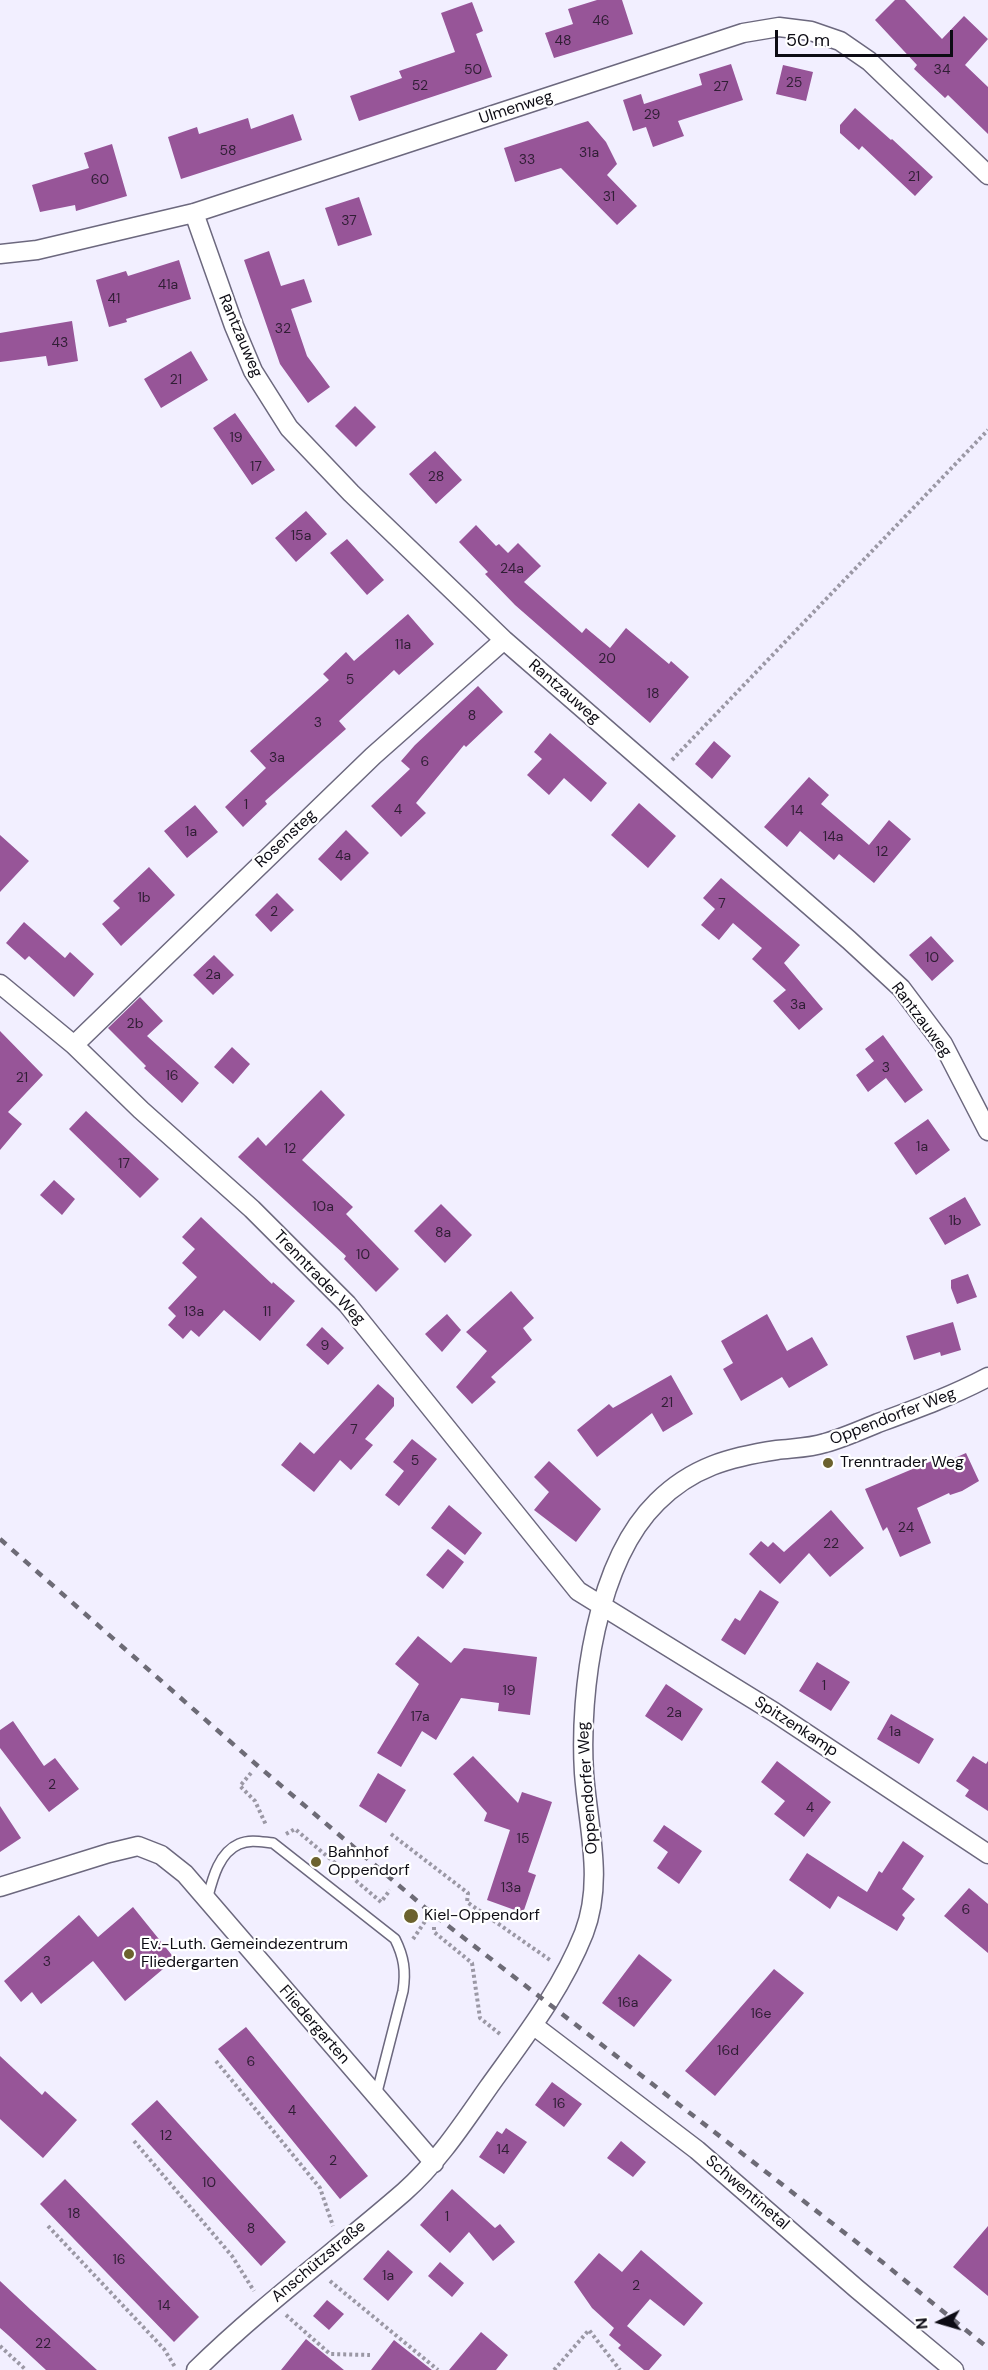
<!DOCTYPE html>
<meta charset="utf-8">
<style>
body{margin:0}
#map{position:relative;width:988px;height:2370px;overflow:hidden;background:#f2efff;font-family:"DM Sans",sans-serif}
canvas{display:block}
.north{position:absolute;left:910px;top:2292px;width:60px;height:60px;-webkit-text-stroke:4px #fff;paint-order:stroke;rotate:265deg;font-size:16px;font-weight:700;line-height:24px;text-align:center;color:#0d0c14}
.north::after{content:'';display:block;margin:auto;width:21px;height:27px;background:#0d0c14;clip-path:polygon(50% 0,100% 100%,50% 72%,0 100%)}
.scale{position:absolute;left:775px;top:30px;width:178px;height:27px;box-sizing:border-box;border:3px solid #0d0c14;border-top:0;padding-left:8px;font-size:18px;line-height:21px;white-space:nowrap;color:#0d0c14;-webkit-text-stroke:4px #fff;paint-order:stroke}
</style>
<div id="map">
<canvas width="988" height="2370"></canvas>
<div class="north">N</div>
<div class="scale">50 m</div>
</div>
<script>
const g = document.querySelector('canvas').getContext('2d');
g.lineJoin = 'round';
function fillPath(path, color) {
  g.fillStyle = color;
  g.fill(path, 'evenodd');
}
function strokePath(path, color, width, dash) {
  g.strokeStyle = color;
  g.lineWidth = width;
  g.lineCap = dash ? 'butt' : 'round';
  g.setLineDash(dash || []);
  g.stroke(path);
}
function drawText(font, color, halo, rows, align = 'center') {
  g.font = font + ' "DM Sans",sans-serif';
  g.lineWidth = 4.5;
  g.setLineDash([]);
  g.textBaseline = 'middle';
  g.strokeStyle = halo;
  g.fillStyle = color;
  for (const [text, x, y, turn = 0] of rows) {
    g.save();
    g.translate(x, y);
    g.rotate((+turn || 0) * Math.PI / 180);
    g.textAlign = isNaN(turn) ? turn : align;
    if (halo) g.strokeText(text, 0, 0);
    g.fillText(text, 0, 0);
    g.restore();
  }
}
fillPath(new Path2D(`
 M597 0H622L633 34 554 58 545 33 573 24 568 9Z
 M895 0H905L942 39 964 16 988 39 965 65 988 87V134L948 95 945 98 914 69 917 65 875 20Z
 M472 2 483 31 476 34 492 77 359 121 350 96 402 78 399 71 455 52 441 13Z
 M731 64 743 100 678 121 684 136 653 147 646 127 633 131 623 100 641 94 644 104 702 85 699 74Z
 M783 65 813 72 806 101 776 94Z
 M855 108 891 140 892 139 933 177 915 196 862 146 859 150 840 133V125Z
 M293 114 302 140 181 179 168 137 197 127 199 134 248 118 251 129Z
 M588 121 606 142 617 164 607 175 637 206 617 225 561 168 515 182 504 148Z
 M112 144 127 196 76 211 75 205 40 212 32 185 89 168 84 153Z
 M359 197 372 235 338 246 325 208Z
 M269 251 281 286 304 279 312 302 291 309 307 356 330 387 308 403 280 364 244 260Z
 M179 260 191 299 126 319 127 322 109 327 96 280 126 271 128 276Z
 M72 321 78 361 48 366 46 356 0 362V333Z
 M191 351 208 380 161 408 144 379Z
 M355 406 376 427 356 447 335 426Z
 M235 413 275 470 252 485 213 428Z
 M435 451 462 480 436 504 409 474Z
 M306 511 327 534 296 562 275 538Z
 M476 525 496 546 499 544 508 553 518 543 541 566 524 582 582 633 586 628 610 648 626 628 669 664 671 661 689 677 650 723 515 605 485 574 488 572 459 542Z
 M347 539 384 580 367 595 330 553Z
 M408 614 434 644 399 675 394 670 339 721 346 729 265 801 267 804 243 827 225 807 266 768 250 751 329 680 323 674 346 652 354 661Z
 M478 686 503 712 466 747 464 745 416 803 426 813 401 837 371 806 410 769 401 761 415 745Z
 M550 733 607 783 591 802 564 778 549 795 527 775 542 759 534 752Z
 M714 741 731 756 712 779 695 764Z
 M809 777 829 795 821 804 869 845 889 820 911 839 874 883 839 854 834 860 800 831 787 847 764 827Z
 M639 803 676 836 648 868 611 835Z
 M195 805 218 832 187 858 164 831Z
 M346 830 369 853 341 881 318 859Z
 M0 835 29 861 0 892Z
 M149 867 175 895 121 946 102 924 120 908 113 901Z
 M721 878 800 945 784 963 823 1009 799 1030 773 1001 786 990 752 959 762 948 733 923 719 940 701 925 715 909 703 898Z
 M277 893 294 910 271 932 255 915Z
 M24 922 65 958 70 952 94 974 74 997 29 956 25 960 6 943Z
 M931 936 954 961 932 981 909 955Z
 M214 955 234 975 213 995 193 975Z
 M140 997 163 1021 147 1036 199 1083 182 1103 144 1068 146 1066 108 1028Z
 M0 1031 43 1075 8 1112 22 1124 0 1150Z
 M883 1035 923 1090 905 1103 886 1078 868 1092 856 1075 874 1061 865 1049Z
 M232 1047 250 1064 233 1084 214 1067Z
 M321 1090 345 1115 302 1160 353 1207 346 1214 399 1269 376 1292 344 1259 346 1256 238 1157 258 1137 266 1146Z
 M86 1111 159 1179 140 1198 69 1129Z
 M928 1119 950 1150 916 1175 894 1143Z
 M54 1180 75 1199 62 1215 40 1195Z
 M965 1197 981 1225 945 1245 929 1218Z
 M441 1204 472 1235 445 1263 414 1231Z
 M201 1217 272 1284 273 1282 295 1301 260 1341 224 1310 199 1337 191 1330 183 1339 168 1325 176 1316 168 1308 197 1277 182 1263 195 1249 182 1237Z
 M968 1274 977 1297 957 1304 951 1288V1280Z
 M511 1291 534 1318 523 1328 532 1340 491 1377 496 1382 472 1404 456 1387 487 1351 466 1332Z
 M447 1314 461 1330 442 1352 425 1334Z
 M767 1314 787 1351 812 1337 828 1365 789 1388 782 1377 741 1401 723 1369 733 1363 721 1341Z
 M953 1322 961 1350 941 1356 940 1352 914 1360 906 1336Z
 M322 1327 344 1348 328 1365 306 1345Z
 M671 1375 693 1414 663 1432 652 1413 597 1457 577 1430 609 1404 613 1408Z
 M378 1384 394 1398V1406L365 1439 373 1445 351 1470 340 1460 314 1492 281 1465 300 1442 314 1454Z
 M412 1439 437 1459 399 1506 385 1495 404 1471 393 1462Z
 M966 1453 979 1481 962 1491 950 1495 949 1493 917 1508 931 1543 900 1557 887 1527 883 1531 865 1489 934 1460 937 1466Z
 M549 1461 601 1509 576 1542 534 1510 549 1492 534 1477Z
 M449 1505 482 1533 465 1555 431 1528Z
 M831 1510 864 1548 830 1577 809 1553 780 1584 749 1554 761 1541 768 1547 773 1542 784 1552Z
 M448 1549 464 1562 443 1589 426 1575Z
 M760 1590 779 1602 745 1655 721 1640 735 1618 740 1621Z
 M418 1636 451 1663 464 1648 537 1657 530 1715 498 1711 499 1703 461 1698 436 1740 422 1731 401 1767 377 1753 419 1684 395 1664Z
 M817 1662 850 1682 831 1711 799 1691Z
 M666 1684 703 1709 682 1741 645 1716Z
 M891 1714 934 1739 919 1764 877 1739Z
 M13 1721 44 1766 55 1758 79 1789 49 1812 0 1748V1730Z
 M473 1756 518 1803 522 1792 552 1802 528 1872 536 1875 523 1913 487 1900 510 1830 484 1821 487 1813 453 1774Z
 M973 1756 986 1764 988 1761V1811L965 1796 969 1790 956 1781Z
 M777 1761 831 1802 804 1837 774 1814 785 1801 761 1782Z
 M378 1773 406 1790 386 1823 359 1806Z
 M0 1806 21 1838 0 1852Z
 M664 1825 702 1851 679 1884 657 1868 668 1852 653 1841Z
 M903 1841 924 1856 902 1889 915 1899 902 1915 905 1918 897 1931 838 1896 830 1909 789 1880 807 1853 867 1892 879 1871 882 1873Z
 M969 1888 988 1904V1953L944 1916Z
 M133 1907 175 1959 125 2001 93 1961 41 2004 32 1992 21 2002 4 1981 79 1915 98 1937Z
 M639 1954 672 1980 634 2027 602 2003Z
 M774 1969 804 1993 715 2096 685 2071Z
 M246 2027 368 2176 340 2199 218 2049Z
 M0 2056 42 2095 45 2091 77 2120 43 2158 0 2119Z
 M552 2082 582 2104 564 2127 535 2105Z
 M157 2100 286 2242 261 2266 131 2124Z
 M506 2128 527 2142 504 2174 479 2157 497 2131 502 2134Z
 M621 2141 646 2162 633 2177 607 2158Z
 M65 2179 199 2317 174 2342 40 2204Z
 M452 2189 495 2228 500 2224 515 2242 493 2261 469 2232 450 2253 420 2225Z
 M988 2226V2296L953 2267Z
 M388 2250 413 2272 388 2301 363 2279Z
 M641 2250 703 2303 684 2326 650 2299 627 2326 662 2355 649 2370H644L618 2348 621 2345 609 2335 614 2328 592 2308 574 2282 599 2253 622 2272Z
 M440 2262 464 2283 452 2297 428 2276Z
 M0 2281 31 2310 97 2370H46L8 2335 0 2328Z
 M327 2300 344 2314 329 2330 313 2316Z
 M481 2332 508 2355 496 2370H449Z
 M306 2339 344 2370H281Z
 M394 2340 432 2370H371Z`), '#975598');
const lane = new Path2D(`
 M207 1900C212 1881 218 1853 239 1844 250 1839 262 1842 273 1843L395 1939C404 1957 406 1971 403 1991L376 2096`);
const street = new Path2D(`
 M194 213 234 326 253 371 289 428 351 493 504 640 849 940 901 988 943 1044 988 1131
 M0 254 37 250 194 213 743 33 779 27 811 31 840 41 869 61 988 175
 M0 984 74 1045 141 1110 252 1209 347 1304 578 1591 774 1712 988 1854
 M74 1045 373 756 504 640
 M0 1887 109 1853 138 1846 161 1855 185 1874 434 2163
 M533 2025 697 2150 857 2289 954 2370
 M196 2370C261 2306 335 2252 404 2192 438 2162 462 2125 488 2088 523 2039 561 1991 584 1933 604 1881 588 1827 584 1773 579 1691 596 1562 657 1502 692 1467 730 1457 777 1450 793 1448 810 1448 825 1443 843 1438 861 1430 878 1423 916 1409 952 1396 988 1377`);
strokePath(lane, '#6c687e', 12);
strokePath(street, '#6c687e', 21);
strokePath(new Path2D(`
 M672 760 988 430
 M251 1773 240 1786 255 1801 266 1825
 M286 1834 295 1829 381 1902 390 1890
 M391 1834 468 1893 467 1902 550 1960
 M434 1927V1932L472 1963 480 2018 500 2034
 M413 1939 426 1920
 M216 2061 320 2188 333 2226
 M134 2141 232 2256 254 2291
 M48 2226 164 2349 175 2367
 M330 2281 438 2370
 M286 2315 330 2354 370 2355
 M0 2346 26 2370
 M554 2370 589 2330 620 2370`), '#9b98a5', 4, [3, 3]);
strokePath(lane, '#fff', 9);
strokePath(street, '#fff', 18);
strokePath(new Path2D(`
 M0 1539 258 1766 429 1911 881 2261 988 2348`), '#6d6b76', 4.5, [8, 8]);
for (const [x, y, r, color] of [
 [828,1463,6,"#6c622e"],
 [316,1862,6,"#6c622e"],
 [411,1916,8,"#6c622e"],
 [129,1954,6,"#6c622e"]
]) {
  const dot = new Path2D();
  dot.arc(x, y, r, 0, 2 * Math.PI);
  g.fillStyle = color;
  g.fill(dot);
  strokePath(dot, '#fff', 2);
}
drawText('14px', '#301e35', null, [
 ["46",601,21],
 ["48",563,41],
 ["50",473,70],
 ["34",942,70],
 ["25",794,83],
 ["52",420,86],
 ["27",721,87],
 ["29",652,115],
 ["58",228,151],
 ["31a",589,153],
 ["33",527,160],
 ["21",914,177],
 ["60",100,180],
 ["31",609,197],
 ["37",349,221],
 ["41a",168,285],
 ["41",114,299],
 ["32",283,329],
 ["43",60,343],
 ["21",176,380],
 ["19",236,438],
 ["17",256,467],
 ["28",436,477],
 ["15a",301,536],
 ["24a",512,569],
 ["11a",403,645],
 ["20",607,659],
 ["5",350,680],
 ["18",653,694],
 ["8",472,716],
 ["3",318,723],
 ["3a",277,758],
 ["6",425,762],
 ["1",246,805],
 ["4",398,810],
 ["14",797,811],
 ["1a",191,832],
 ["14a",833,837],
 ["12",882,852],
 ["4a",343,856],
 ["1b",144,898],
 ["7",722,904],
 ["2",274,912],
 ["10",932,958],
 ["2a",213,975],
 ["3a",798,1005],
 ["2b",135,1024],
 ["3",886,1068],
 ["16",172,1076],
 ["21",22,1078],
 ["1a",922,1147],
 ["12",290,1149],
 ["17",124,1164],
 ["10a",323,1207],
 ["1b",955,1221],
 ["8a",443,1233],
 ["10",363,1255],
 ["13a",194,1312],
 ["11",267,1312],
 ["9",325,1346],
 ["21",667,1403],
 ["7",354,1430],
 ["5",415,1461],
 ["24",906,1528],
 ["22",831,1544],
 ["1",824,1686],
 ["19",509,1691],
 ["2a",674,1713],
 ["17a",420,1717],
 ["1a",895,1732],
 ["2",52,1785],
 ["4",810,1808],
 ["15",523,1839],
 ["13a",511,1888],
 ["6",966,1910],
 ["3",47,1962],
 ["16a",628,2003],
 ["16e",761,2014],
 ["16d",728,2051],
 ["6",251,2062],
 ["16",559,2104],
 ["4",292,2111],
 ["12",166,2136],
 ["14",503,2150],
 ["2",333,2161],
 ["10",209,2183],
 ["18",74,2214],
 ["1",447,2217],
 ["8",251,2229],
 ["16",119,2260],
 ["1a",388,2276],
 ["2",636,2286],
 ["14",164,2306],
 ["22",43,2344]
]);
drawText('16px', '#0d0c14', '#fff', [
 ["Ulmenweg",516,108,-18],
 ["Rantzauweg",240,336,67],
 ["Rantzauweg",564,692,41],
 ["Rosensteg",286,839,-43],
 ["Rantzauweg",921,1020,53],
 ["Trenntrader Weg",319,1278,46],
 ["Oppendorfer Weg",893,1417,-21],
 ["Spitzenkamp",796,1727,33],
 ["Oppendorfer Weg",588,1788,-94],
 ["Fliedergarten",314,2025,49],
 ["Schwentinetal",747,2193,41],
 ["Anschützstraße",319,2262,-40]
]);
drawText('16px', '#0d0c14', '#fff', [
 ["Trenntrader Weg",840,1463],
 ["Bahnhof",328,1853],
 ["Oppendorf",328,1871],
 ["Kiel-Oppendorf",424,1916],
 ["Ev.-Luth. Gemeindezentrum",141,1945],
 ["Fliedergarten",141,1963]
], 'left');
</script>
